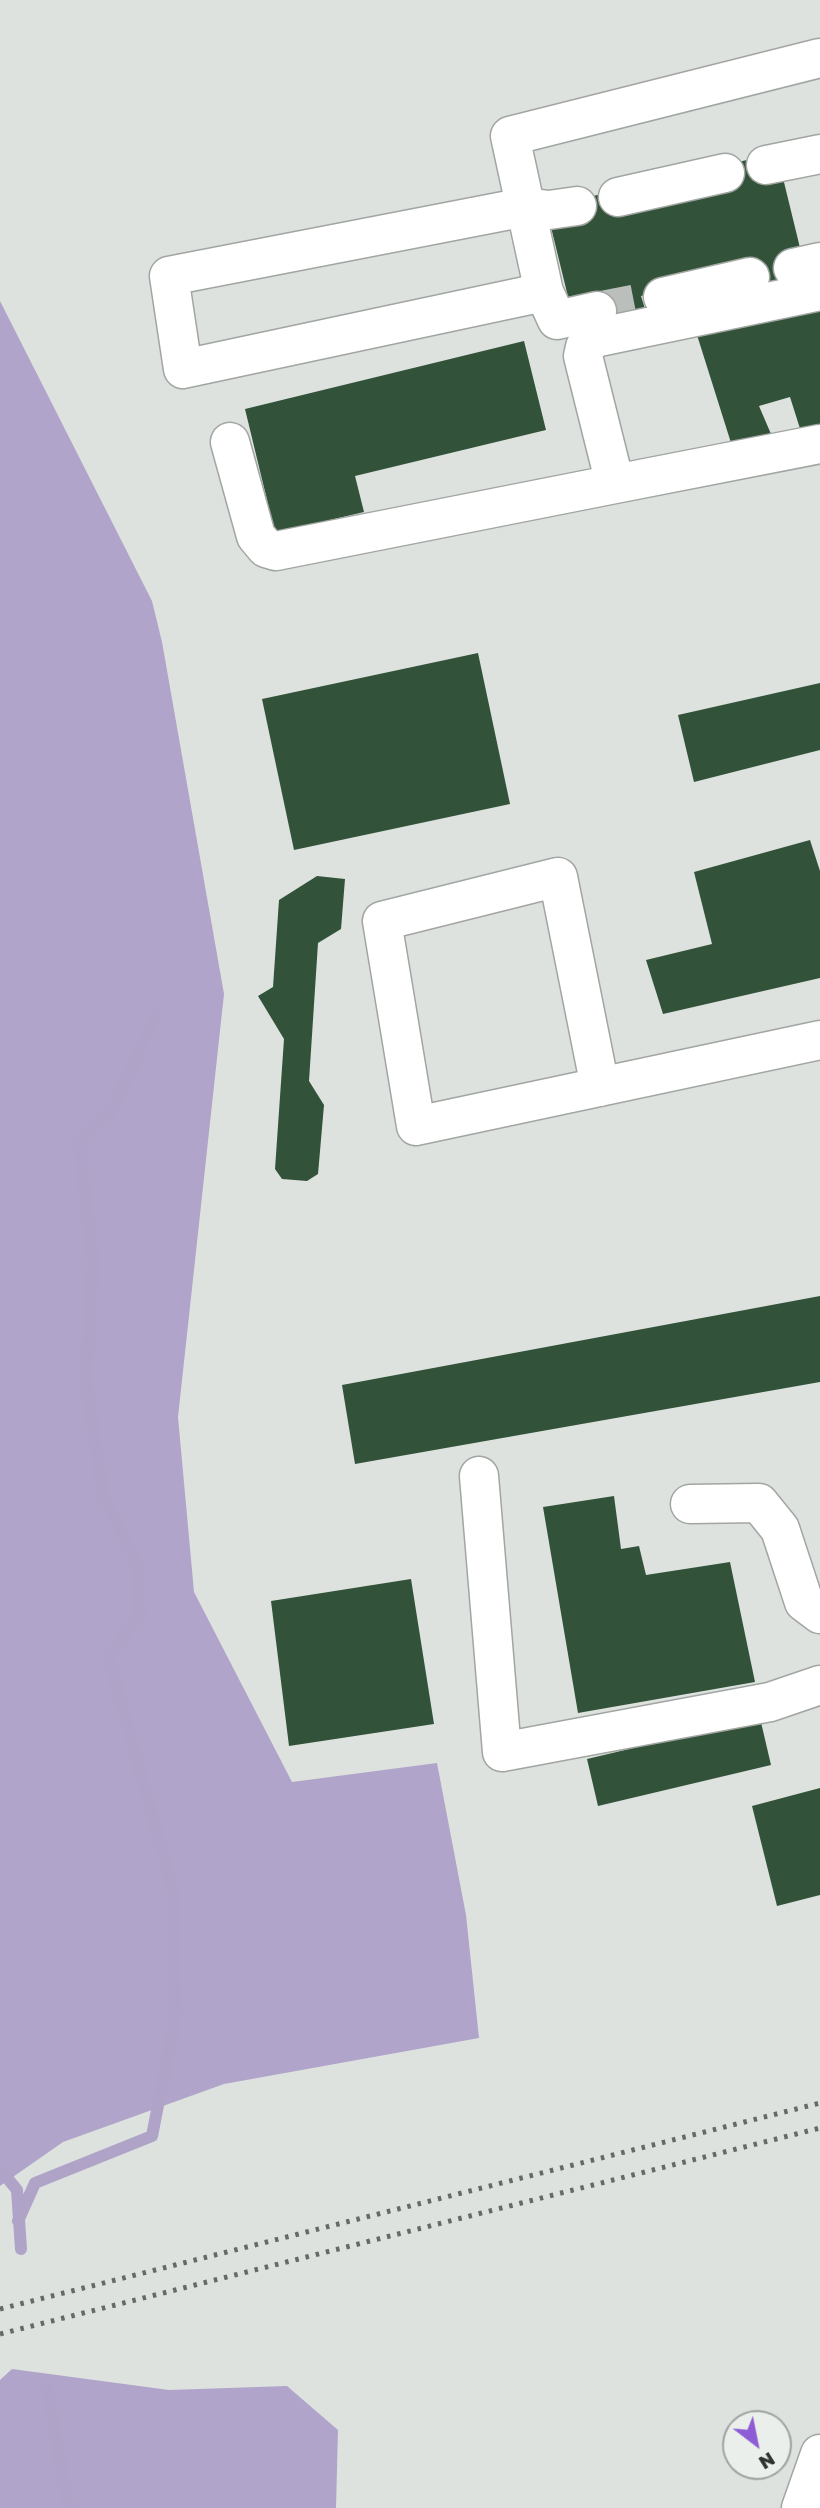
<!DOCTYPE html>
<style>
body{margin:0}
#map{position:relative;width:820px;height:2508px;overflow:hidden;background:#dde2de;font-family:"Golos Text",sans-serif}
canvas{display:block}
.north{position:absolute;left:722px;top:2410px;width:70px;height:70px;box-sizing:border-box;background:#ebefeb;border:2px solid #a0a3a1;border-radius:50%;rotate:148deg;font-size:19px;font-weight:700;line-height:28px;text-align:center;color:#303231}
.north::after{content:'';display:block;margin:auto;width:24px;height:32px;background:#8e5cd5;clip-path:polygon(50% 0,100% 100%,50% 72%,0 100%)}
</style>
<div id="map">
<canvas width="820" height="2508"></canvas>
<div class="north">N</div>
</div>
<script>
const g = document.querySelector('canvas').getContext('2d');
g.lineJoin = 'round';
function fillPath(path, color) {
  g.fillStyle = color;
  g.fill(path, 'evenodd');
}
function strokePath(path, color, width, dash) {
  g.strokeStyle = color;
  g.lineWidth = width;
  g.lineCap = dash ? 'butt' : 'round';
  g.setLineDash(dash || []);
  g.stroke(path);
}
fillPath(new Path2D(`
 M0 301 152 601 162 642 224 994 178 1417 194 1592 292 1782 437 1763 466 1915 479 2038 224 2084 63 2142 0 2186Z
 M12 2369 169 2390 287 2386 338 2430 336 2508H0V2380Z`), '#b1a4ca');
strokePath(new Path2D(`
 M0 2169 17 2190 21 2249
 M18 2221 35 2183 152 2136 176 2013 173 1891 109 1658 140 1613 137 1564 103 1495 86 1380 93 1264 79 1141 111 1113 156 1015
 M47 2387 67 2501 71 2508`), '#afa3c8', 12);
fillPath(new Path2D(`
 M764 156 782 174 802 256 795 279 753 290 748 270 641 296 646 312 600 323 571 309 550 223 576 200Z
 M820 297V433L803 438 790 397 759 406 771 434 732 446 697 335Z
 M524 341 546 430 355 476 364 512 275 533 245 409Z
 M478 653 510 804 294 850 262 699Z
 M820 683V750L694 782 678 715Z
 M810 840 820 871V978L663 1014 646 960 712 944 694 872Z
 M317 876 345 879 341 929 318 943 309 1081 324 1105 318 1174 307 1181 282 1179 275 1169 284 1039 258 996 273 987 279 900Z
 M820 1296V1382L355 1464 342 1385Z
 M614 1496 621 1549 639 1546 646 1575 730 1562 755 1682 578 1713 543 1507Z
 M411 1579 434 1724 289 1746 271 1601Z
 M760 1718 771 1765 598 1806 587 1759Z
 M820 1788V1895L777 1906 752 1806Z`), '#32523a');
strokePath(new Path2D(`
 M597 311 643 302`), '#babfbb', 38, [38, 19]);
const minor = new Path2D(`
 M766 165 820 154
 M618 197 725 173
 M577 206 549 210 525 207 169 276 183 369 544 292 510 136 820 58
 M793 268 820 262
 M544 292 557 320 597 311
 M663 297 750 277
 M230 442 256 536 266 548 276 551 615 484 583 356 585 347 595 338 820 291
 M615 484 820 444
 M600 1087 558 877 382 921 416 1126 820 1040
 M479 1476 502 1752 770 1702 820 1685
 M690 1504 759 1503 780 1529 804 1602 820 1614
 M801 2508 820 2454`);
strokePath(minor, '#a2a6a2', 41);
strokePath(minor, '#fff', 38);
strokePath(new Path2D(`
 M0 2309 820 2103
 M0 2334 820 2128`), '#666967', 5, [3.5, 7]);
</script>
